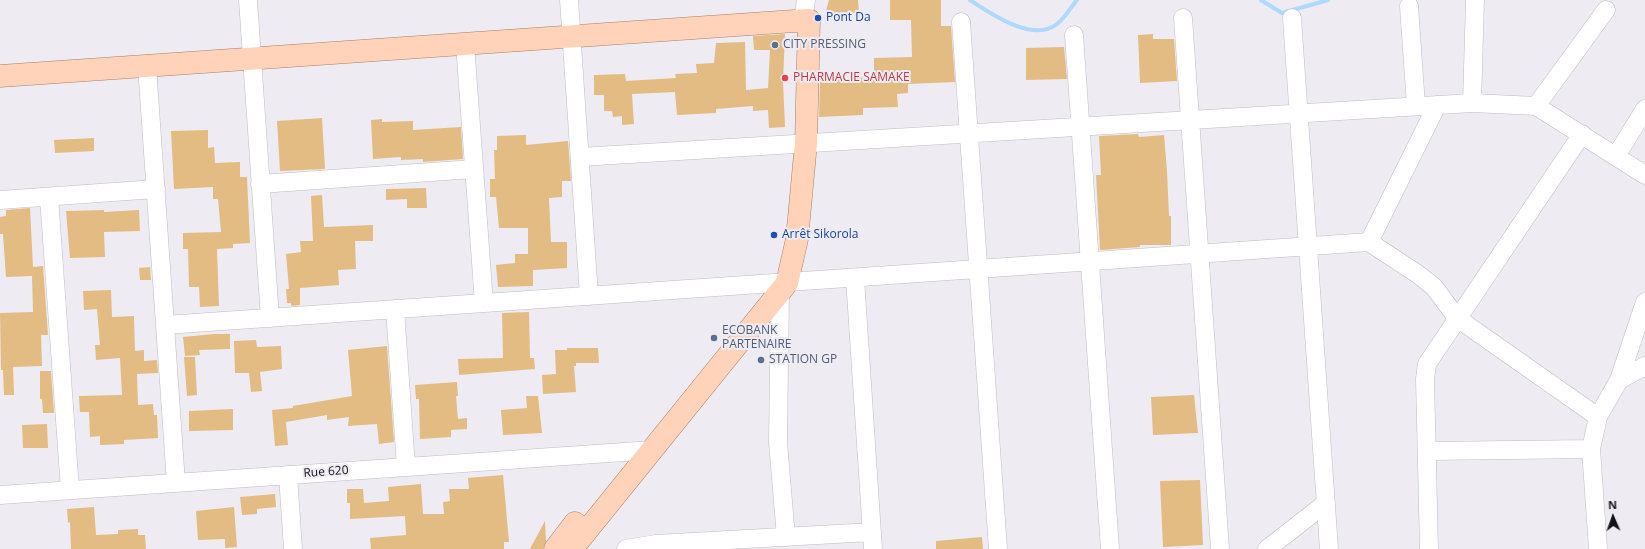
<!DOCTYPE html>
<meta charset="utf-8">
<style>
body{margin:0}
#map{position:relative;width:1645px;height:549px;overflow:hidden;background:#eeebf3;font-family:"Open Sans",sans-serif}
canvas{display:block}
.north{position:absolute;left:1593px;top:497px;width:40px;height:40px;-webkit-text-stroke:3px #eeebf3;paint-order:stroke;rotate:358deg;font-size:11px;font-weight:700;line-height:16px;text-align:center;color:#131214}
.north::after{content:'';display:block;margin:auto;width:14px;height:18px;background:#131214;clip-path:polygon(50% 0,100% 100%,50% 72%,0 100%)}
</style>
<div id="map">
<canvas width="1645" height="549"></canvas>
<div class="north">N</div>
</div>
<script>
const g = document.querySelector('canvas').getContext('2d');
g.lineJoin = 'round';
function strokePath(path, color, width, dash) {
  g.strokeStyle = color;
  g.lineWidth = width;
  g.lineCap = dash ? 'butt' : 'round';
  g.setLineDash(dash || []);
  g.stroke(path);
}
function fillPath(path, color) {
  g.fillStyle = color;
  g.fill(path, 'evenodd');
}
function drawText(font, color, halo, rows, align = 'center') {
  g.font = font + ' "Open Sans",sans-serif';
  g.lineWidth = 4;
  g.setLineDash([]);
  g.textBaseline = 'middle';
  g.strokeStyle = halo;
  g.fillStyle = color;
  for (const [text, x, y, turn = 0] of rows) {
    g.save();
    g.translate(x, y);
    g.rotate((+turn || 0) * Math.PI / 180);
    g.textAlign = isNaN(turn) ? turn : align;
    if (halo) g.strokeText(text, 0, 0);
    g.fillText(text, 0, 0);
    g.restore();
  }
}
strokePath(new Path2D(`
 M970 0C991 14 1033 43 1057 24 1065 18 1071 7 1077 0
 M1261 0 1282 13 1328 0`), '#acd9fd', 4);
fillPath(new Path2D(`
 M829 0H858L859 13 825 14Z
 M890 0H941V26H951L955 82 908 84V93L897 94 898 107 863 108V115L819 117 820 80 874 77V58L912 57 911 20H890Z
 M785 34 783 82 785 127 769 128 768 110 753 111V106L716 109V113L677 115 675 92 632 94 634 124 622 125V116L613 117 612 111H604V95H594V75L625 74 626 81 676 78 675 74 697 73 696 64 714 63 716 43 745 42 746 90 768 88 770 50H754L753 36Z
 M1153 34V39H1174L1177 81 1140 83 1138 35Z
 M1064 47 1067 79 1026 80V48Z
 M322 118 325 169 280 171 277 121Z
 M382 119V122L413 121V130L461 127 463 159 423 162V159L401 160V157L373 159 371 120Z
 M208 130V148L214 147 215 163 240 162V177H247L250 243 233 244V248L217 249 219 306 200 307 199 287H189L188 249H183V233L221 232 218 199H213V187L174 189 171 131Z
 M1138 134 1139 137 1164 135 1167 171 1169 216H1171V245H1140V247L1100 250 1096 175H1101L1099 136Z
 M526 135V145L568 141 571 181H562V197L549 198 551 242H567V268L533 270V286L498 287 496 265 515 263V254H528V228H499L496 197H490V179H495L494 150H497V136Z
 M94 138V151L55 153 54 140Z
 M426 188 427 208H407V199L386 200V189Z
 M322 195 324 227 373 225V241H355L356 269 338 270 339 285 300 288V305L291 306V303H287L286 289H289L286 254 301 252 300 241H313L311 196Z
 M30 208 33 267 43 266 48 335H41L42 366 13 367 14 395H4L3 370H1L0 313 33 312 32 276 6 277 3 234H0V217L6 216V210Z
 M104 210V212L139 210 140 231 104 232 105 257 70 258 66 211Z
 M150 267 151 280H140L139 268Z
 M111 290 112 317 134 316 135 351 144 350V361L157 360 158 373 137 374 138 405 153 404 154 415H157L158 438 124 440V444L100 445V436L90 437 89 412H80L79 396 122 395 120 358 96 360 95 345H100L97 309 84 310 83 291Z
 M529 312 530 358H534L535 369 459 375 458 359 503 358 502 313Z
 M214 334H230V349L199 350 200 355 185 356 183 337Z
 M256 340 257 347 281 346 282 369 260 372 262 391 251 392 249 373H235L234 341Z
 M387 346 394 442 379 444 377 424 348 426 349 417 327 420V415L286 422 288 445 275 446 272 410 293 408V406L352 396 348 350Z
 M567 348H598L599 363H576V366H574L576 392 543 394 542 375 556 374 555 350H567Z
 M184 357H195L197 395 187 396Z
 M40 371H51L54 413H43L42 399H40Z
 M457 382 458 396H456L458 419 467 418V429L451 430V437L420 439 419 399H416L415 385Z
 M1194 395 1198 433 1153 435 1151 397Z
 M526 396H538L542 433 503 435 501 410 527 408Z
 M233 409V430L189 431V411Z
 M47 424 48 448H23L22 425Z
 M503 475 509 542H504V549H371L370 538 406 535 405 516 350 519V503H347V489H363L364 503 389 501 388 487 421 484 423 514H444L443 502 450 501 449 489H469L468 478Z
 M1200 480 1203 545 1163 547 1160 481Z
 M275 494 276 507 257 509V514L242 515 240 497Z
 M94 507 96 535 118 534V530L138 529V535H145L146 549H71L70 522 68 523 67 509Z
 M234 507 237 547 225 548V539L198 540 196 511Z
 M545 521 546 541 543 549H530Z
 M982 537 983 549H936V541Z`), '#e2bc83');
const minor = new Path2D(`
 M248 0 270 318
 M569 0 589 296
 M1409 6 1416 106
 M1183 18 1220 549
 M1292 18 1329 549
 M803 20 806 0
 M961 22 998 549
 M1074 35 1110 549
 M465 44 484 303
 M147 66 176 483
 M1472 103 1475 0
 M1536 106 1606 10
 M1616 156 1645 109
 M580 157 1472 103 1536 106 1645 175
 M260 184 474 169
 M49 197 70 490
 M0 200 156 189
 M1369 242 1437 105
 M855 278 873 549
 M780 291 778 443 786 537
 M395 309 406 467
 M165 325 1369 242 1419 275 1434 287 1457 318 1598 417
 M1619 380 1645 302
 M1428 451 1591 449
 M288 475 293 549
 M0 495 653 450
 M626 549 656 544 872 532
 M1267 549 1326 503
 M1429 549 1425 379 1427 364 1582 134
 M1598 549 1591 449 1598 417 1619 380 1645 366`);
const major = new Path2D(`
 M0 76 809 20 806 143 797 239 787 283 572 549
 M555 549 575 523`);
strokePath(minor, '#bebcc3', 19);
strokePath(major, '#ac7d62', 23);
strokePath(minor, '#fff', 18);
strokePath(major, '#fed3ba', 22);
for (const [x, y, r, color] of [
 [818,18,4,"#1a4fb4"],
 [775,45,4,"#5c6f8a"],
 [785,78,4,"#e0444e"],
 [774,235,4,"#1a4fb4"],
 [714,338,4,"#5c6f8a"],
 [761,360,4,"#5c6f8a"]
]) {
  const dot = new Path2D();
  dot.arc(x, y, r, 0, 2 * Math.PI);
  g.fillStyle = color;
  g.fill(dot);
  strokePath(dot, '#eeebf3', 1.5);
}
drawText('12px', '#164399', '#eeebf3', [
 ["Pont Da",826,18],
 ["Arrêt Sikorola",782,235]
], 'left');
drawText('12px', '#4e5e75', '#eeebf3', [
 ["CITY PRESSING",783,45],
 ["ECOBANK",722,331],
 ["PARTENAIRE",722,345],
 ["STATION GP",769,360]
], 'left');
drawText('12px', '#be3a42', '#eeebf3', [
 ["PHARMACIE SAMAKE",793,78]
], 'left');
drawText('12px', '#131214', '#eeebf3', [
 ["Rue 620",326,472,-4]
]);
</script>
